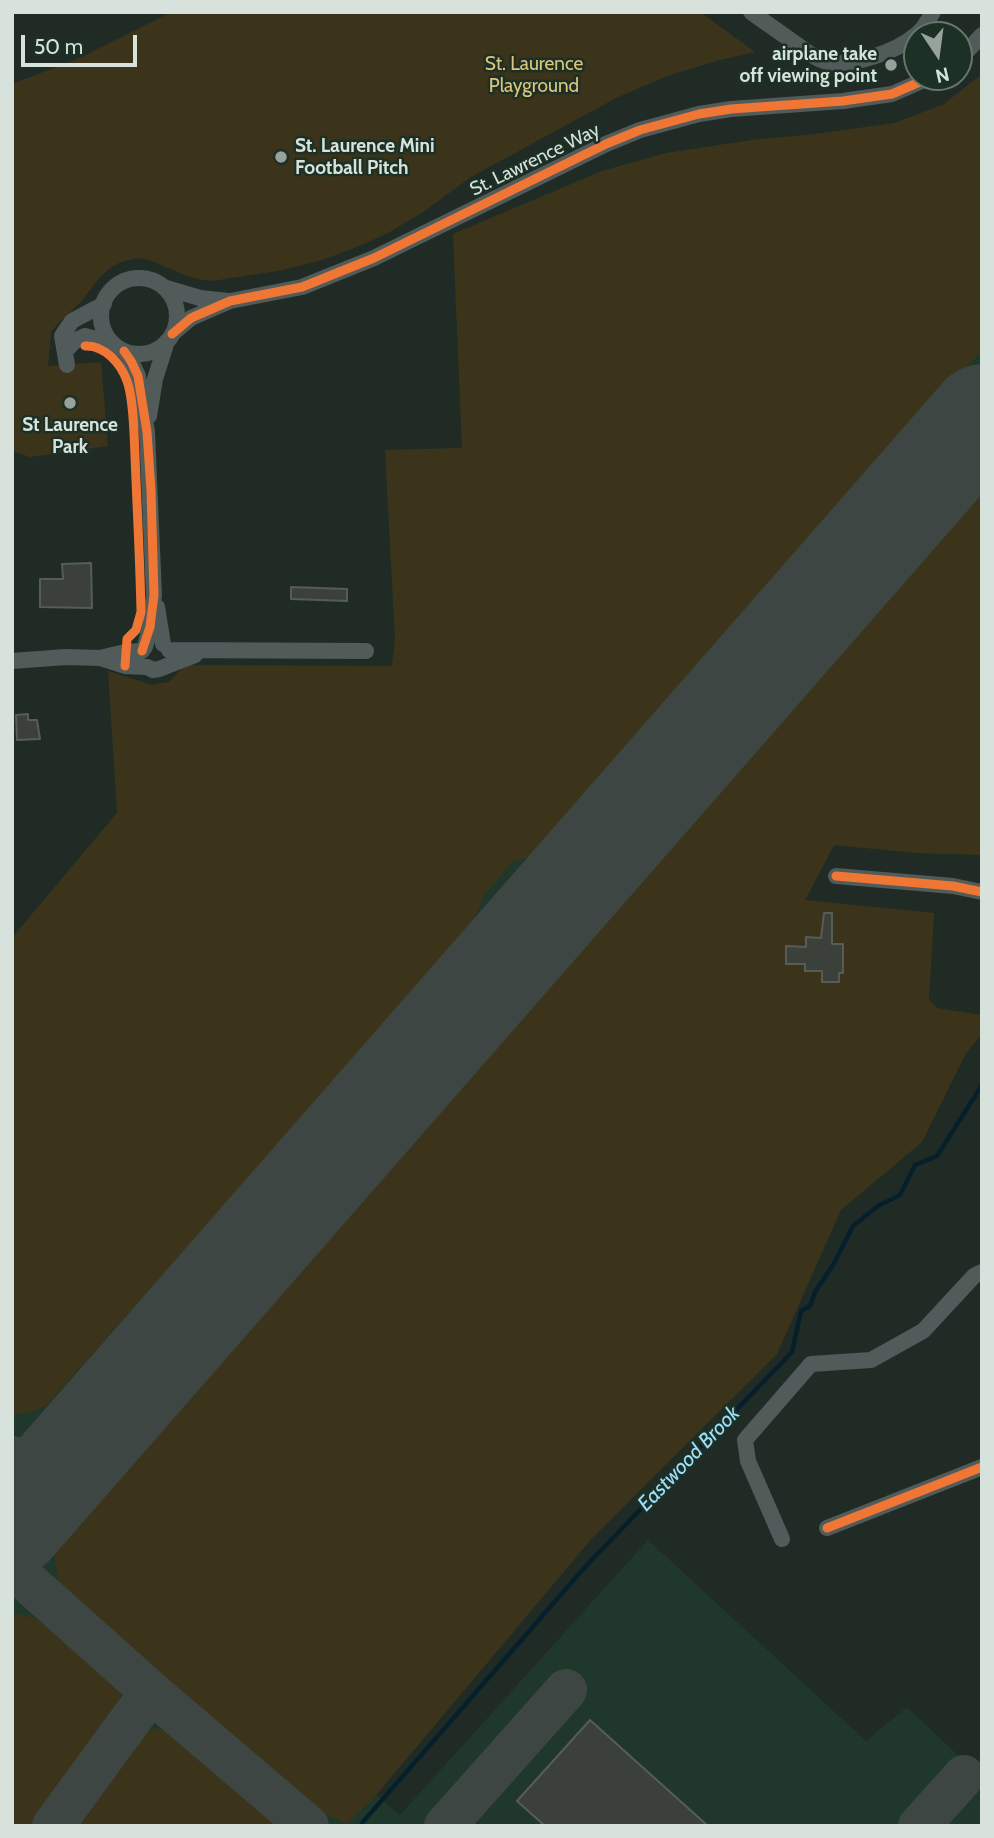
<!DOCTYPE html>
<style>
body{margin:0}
#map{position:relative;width:994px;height:1838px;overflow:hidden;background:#212b26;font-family:Cabin,sans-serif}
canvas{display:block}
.frame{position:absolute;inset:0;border:14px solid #d6e2db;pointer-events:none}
.north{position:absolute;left:903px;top:21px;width:70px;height:70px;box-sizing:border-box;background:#1c3025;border:2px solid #66776e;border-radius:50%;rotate:167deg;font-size:19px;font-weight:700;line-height:28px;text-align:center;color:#d6e2db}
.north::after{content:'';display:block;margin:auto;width:24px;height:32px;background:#97a29c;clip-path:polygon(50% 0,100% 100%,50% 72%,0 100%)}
.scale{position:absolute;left:21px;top:35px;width:116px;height:32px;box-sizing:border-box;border:4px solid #d6e2db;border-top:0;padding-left:9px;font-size:21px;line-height:24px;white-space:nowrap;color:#d6e2db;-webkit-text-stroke:5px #1c3025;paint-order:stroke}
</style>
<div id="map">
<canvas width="994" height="1838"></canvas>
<div class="frame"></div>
<div class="north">N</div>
<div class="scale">50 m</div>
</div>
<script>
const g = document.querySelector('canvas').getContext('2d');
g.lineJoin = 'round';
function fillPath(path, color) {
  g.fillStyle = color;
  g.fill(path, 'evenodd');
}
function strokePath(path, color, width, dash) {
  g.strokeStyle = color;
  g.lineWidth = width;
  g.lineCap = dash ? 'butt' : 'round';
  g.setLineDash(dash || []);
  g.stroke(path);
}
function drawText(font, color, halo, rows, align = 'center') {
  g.font = font + ' Cabin,sans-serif';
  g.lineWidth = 5;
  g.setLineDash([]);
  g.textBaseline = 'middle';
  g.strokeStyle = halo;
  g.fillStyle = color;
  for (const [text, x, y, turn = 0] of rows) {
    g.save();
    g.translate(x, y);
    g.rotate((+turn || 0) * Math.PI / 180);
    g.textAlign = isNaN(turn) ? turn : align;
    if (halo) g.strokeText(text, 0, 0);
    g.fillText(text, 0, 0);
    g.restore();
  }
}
fillPath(new Path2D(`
 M982 74V855L918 853 834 845 805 901 777 1354 593 1537 376 1795 400 1815 648 1540 866 1741 907 1707 982 1778V1826H12V938L117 813 108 671 152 685 169 682 185 665 392 666 395 639 385 450 462 448 453 234 602 171 666 153 752 140 815 134 895 123 944 104Z`), '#1f382b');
fillPath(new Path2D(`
 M172 12H700L755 52 720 60 670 75 618 97 471 177 423 212 388 233 352 249 322 260 278 271 212 281 198 279 182 274 150 260 137 258 121 262 110 268 100 277 80 303 61 320 51 332 48 366 101 362 108 446 30 457 12 451V84L75 60Z
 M982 74V350L920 420 914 416 779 571 785 577 533 856 512 862 485 894 470 928 47 1405 34 1411 12 1415V938L117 813 108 671 152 685 169 682 185 665 392 666 395 639 385 450 462 448 453 234 602 171 666 153 752 140 815 134 895 123 944 104Z
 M982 458V855L918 853 834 845 805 900 934 913 929 1000 937 1008 982 1015V1034L966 1053 922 1142 841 1210 777 1354 593 1537 376 1795 347 1824 314 1809 64 1593C52 1570 54 1549 61 1524L555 959 577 948 609 900 778 702 977 476 971 470Z
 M13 1613 38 1619 119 1690C122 1704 123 1713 117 1726L44 1826H12Z
 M144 1728 163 1729 276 1826H63L131 1733Z`), '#3b341b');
strokePath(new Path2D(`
 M362 1823 585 1567 792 1352 801 1311 810 1306 815 1292 833 1265 853 1226 878 1206 900 1195 915 1165 937 1156 982 1085`), '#05202b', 4.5);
strokePath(new Path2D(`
 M12 1457C33 1480 24 1499 13 1524
 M12 1457C33 1466 49 1464 70 1458
 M12 1572 20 1575 151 1692 308 1826
 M53 1826 151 1692
 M445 1826 566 1690
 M919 1826 964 1776`), '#3d4642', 42);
strokePath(new Path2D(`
 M12 1525 982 416`), '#3d4642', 103);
const building = new Path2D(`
 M91 563 92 608 40 607V579H63L62 564Z
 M291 587 347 589V601L291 599Z
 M28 714V720H37L40 739 17 740 16 715Z
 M824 913H832V944H843V973H839V982H822V971H805V964H786V946L806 947V937L821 938Z
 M590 1720 708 1826H545L517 1801Z`);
fillPath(building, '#3b413a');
strokePath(building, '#565c56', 2);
strokePath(new Path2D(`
 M751 12C766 23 781 33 796 44 805 50 814 58 824 61 849 69 898 51 917 34 924 29 928 20 933 12
 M959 57 970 48 982 35
 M101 316a38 38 0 1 1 76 0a38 38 0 1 1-76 0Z
 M163 287 200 298 228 301
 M172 334 191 318 230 301 302 287 374 258 606 144 640 130 699 114 731 109 843 101 892 94 931 77
 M66 350 75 341 85 336 113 344
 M124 351 131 361 138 376 147 432 154 595 150 627 145 647
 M67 365 62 336 72 321 104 304
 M149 416 155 379 167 341
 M157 607 163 644
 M169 650 366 651
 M103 659 125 666 147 667 153 670 159 669 195 655
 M12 661 66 657 100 658 125 652 142 651
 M836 876 953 886 982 892
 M827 1528 982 1467
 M782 1539 748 1461 745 1440 811 1364 871 1360 923 1331 974 1276 982 1272`), '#515b5a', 16);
strokePath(new Path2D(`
 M172 334 191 318 230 301 302 287 374 258 606 144 640 130 699 114 731 109 843 101 892 94 931 77
 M85 346C105 345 121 364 127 381 134 400 134 436 135 456 137 508 140 560 141 612L136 630 127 639 125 666
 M124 351 131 361 138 376 147 432 151 490 154 595 150 627 142 651
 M836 876 953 886 982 892
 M827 1528 982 1467`), '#f07635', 9);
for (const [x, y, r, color] of [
 [891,65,7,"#97a29c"],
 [281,157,7,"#97a29c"],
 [70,403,7,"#97a29c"]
]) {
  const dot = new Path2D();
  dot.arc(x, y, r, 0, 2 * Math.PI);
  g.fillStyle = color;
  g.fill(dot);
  strokePath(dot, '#1c3025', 2.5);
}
drawText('bold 19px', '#d6e2db', '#1c3025', [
 ["airplane take",877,54],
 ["off viewing point",877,76],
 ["St. Laurence Mini",295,146,"left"],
 ["Football Pitch",295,168,"left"],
 ["St Laurence",70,425,"center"],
 ["Park",70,447,"center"]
], 'right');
drawText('19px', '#dfc57a', '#1c3025', [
 ["St. Laurence",534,64],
 ["Playground",534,86]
]);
drawText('19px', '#d6e2db', '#1c3025', [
 ["St. Lawrence Way",535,160,-26]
]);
drawText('italic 21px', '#9de0fe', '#1c3025', [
 ["Eastwood Brook",689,1459,-46]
]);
</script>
